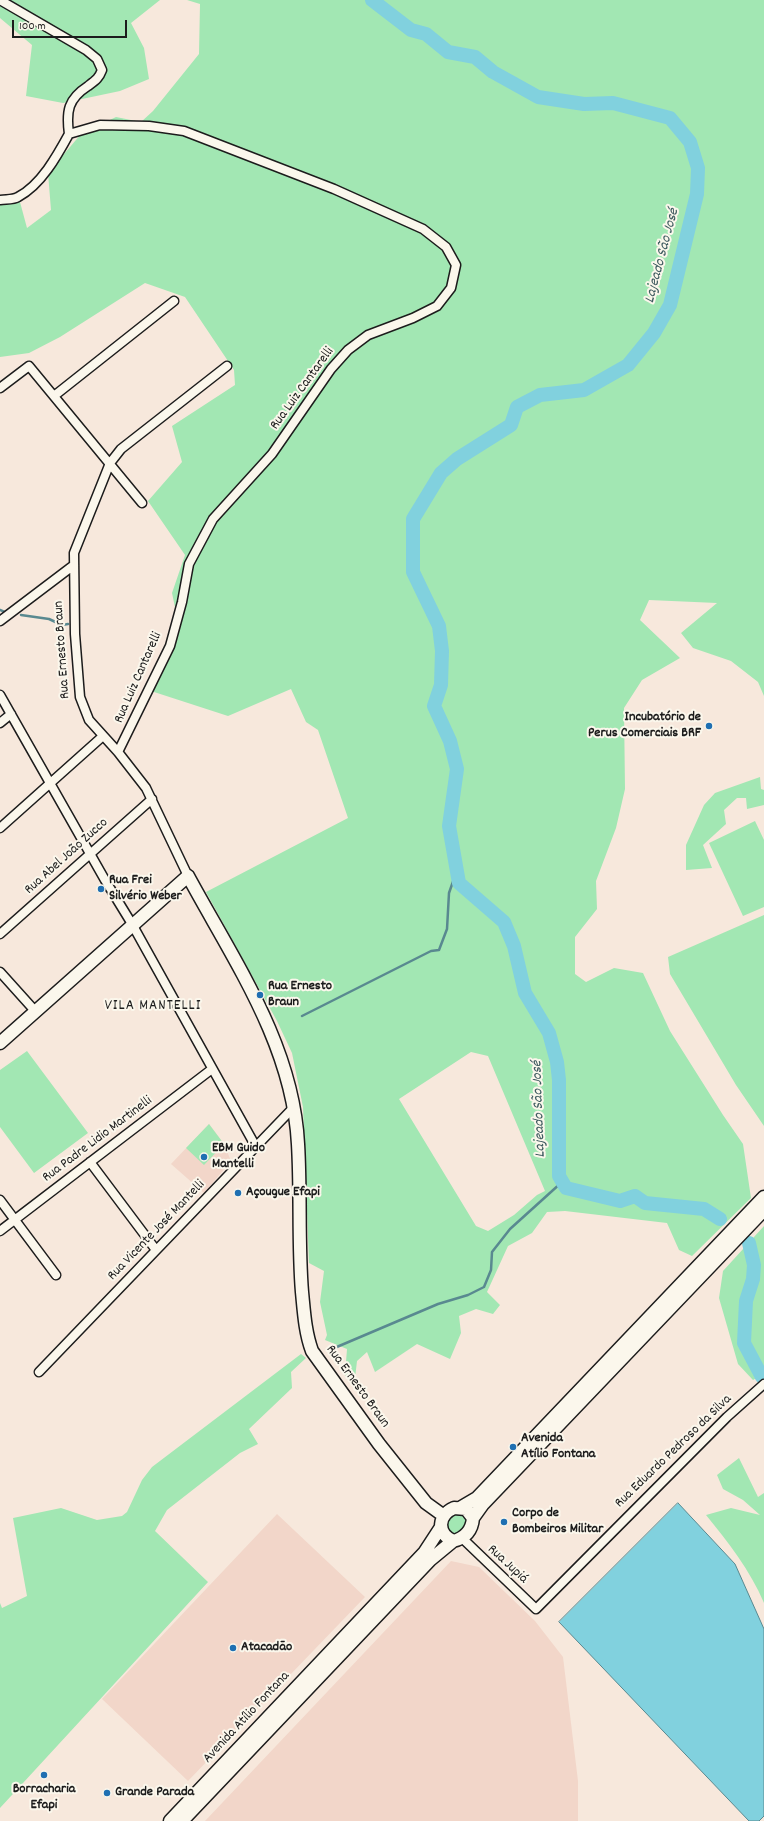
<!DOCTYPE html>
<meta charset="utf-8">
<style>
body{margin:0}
#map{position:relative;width:764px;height:1821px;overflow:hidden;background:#f7e8dc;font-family:Dekko,sans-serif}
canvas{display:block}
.scale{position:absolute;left:12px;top:20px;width:115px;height:18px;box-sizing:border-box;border:2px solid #1c1c1c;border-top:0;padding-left:5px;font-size:12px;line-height:14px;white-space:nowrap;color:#1c1c1c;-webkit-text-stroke:3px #fbf7ec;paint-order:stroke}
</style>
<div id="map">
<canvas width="764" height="1821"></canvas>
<div class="scale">100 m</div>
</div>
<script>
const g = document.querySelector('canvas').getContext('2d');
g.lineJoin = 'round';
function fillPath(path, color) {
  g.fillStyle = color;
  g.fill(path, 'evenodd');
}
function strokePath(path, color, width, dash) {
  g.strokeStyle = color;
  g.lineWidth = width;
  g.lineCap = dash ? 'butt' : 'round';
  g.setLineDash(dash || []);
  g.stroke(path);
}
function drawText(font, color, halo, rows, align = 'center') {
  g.font = font + ' Dekko,sans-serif';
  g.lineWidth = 4;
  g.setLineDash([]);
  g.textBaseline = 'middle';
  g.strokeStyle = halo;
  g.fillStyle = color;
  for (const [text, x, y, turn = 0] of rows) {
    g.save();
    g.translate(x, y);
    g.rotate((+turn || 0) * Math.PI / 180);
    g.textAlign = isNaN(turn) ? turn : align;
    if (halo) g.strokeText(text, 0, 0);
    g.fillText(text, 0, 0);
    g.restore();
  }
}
fillPath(new Path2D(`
 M209 1124 224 1144 231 1161 204 1193 171 1164Z
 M277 1514 365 1597 188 1781 102 1699Z
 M451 1561 479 1567 535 1621 563 1657 578 1781V1821H205Z`), '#f2d6c9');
fillPath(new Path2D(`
 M0 0H160L131 23 144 48 149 79 120 91 63 103 26 96 32 45 0 18Z
 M187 0H764V696L758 682 731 661 693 648 681 633 717 603 649 600 640 620 680 658 642 680 624 708 625 789 616 828 596 881 597 909 575 937V974L586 982 614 968 643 973 670 1031 723 1115 743 1144 751 1198 692 1256 679 1250 667 1223 565 1211 547 1212 532 1233 508 1246 487 1292 500 1305 493 1314 476 1309 459 1316 461 1333 450 1359 417 1344 375 1372 367 1352 357 1361 354 1387 345 1375 347 1349 325 1340 327 1335 320 1302 324 1271 309 1263 303 1107 292 1053 277 1021 206 892 348 818 318 730 306 722 291 689 228 716 151 691 165 663 176 612 172 593 185 555 148 501 182 462 172 426 235 385 234 370 185 297 145 283 60 337 29 353 0 357V204L20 202 27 228 51 210 48 173 81 134 116 117 141 122 153 111 199 54 200 4ZM471 1052 488 1056 545 1191 537 1195 514 1215 488 1231 476 1226 399 1099Z
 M760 777 761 789 764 790V805L747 809 746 798H737L724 810 726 824 703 845 712 868 686 870V845L704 805 715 793Z
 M755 821 764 840V907L743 916 709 843Z
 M764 915V1126L736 1085 670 974 668 957Z
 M27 1051 88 1133 34 1173 0 1127V1070Z
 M209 1124 224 1144 204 1165 186 1148Z
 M764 1226V1374L753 1380 738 1364 719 1298 723 1271Z
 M301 1354 306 1358 291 1372 292 1388 249 1429 258 1444 240 1453 167 1510 155 1531 208 1582 0 1808V1603L2 1608 27 1596 13 1518 61 1508 97 1520 122 1516 127 1512 142 1480 152 1467Z
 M739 1458 758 1497 764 1493V1603C750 1570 728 1542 706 1515L731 1508 760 1515 743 1500 723 1489 717 1475Z
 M460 1512 468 1518 463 1531 454 1536 449 1533 447 1525 451 1515Z`), '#a2e7b3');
const water = new Path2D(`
 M678 1503 735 1564 764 1629V1816L759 1821H749L559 1622Z`);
fillPath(water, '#81d1de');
strokePath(water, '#598990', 1);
strokePath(new Path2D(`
 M0 610 7 613
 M21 615 49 619 62 625 68 624
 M302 1016 431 951 439 950 447 929 449 893 457 870
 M332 1349 438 1304 468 1295 484 1287 491 1270 492 1252 510 1229 562 1182`), '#598990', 2.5);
strokePath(new Path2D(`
 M372 0 411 30 426 34 448 52 475 57 493 72 538 97 584 104 613 103 670 118 690 142 698 168 697 194 670 305 654 333 628 365 584 390 540 395 517 407 511 425 457 459 441 473 413 519V572L439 626 442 651 441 685 434 706 450 741 457 769 449 826 459 883 504 922 514 946 525 993 549 1033 557 1062 559 1080V1176L566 1188 620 1201 635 1196 645 1203 704 1209 720 1219
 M749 1243 754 1265 753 1279 746 1301 744 1343 762 1377`), '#81d1de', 14);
const street = new Path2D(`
 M0 0 86 50 97 59 102 70C99 78 96 80 88 86 68 99 66 111 69 134 57 156 41 185 18 197 13 200 6 199 0 200
 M69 134 100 125 149 126 184 131 334 189 423 229 446 247 456 265 451 288 437 306 413 318 368 335 348 350 331 369 272 454 213 519 189 564 182 602 170 646 118 752
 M0 388 29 366 142 503
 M54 396 174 301
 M0 621 74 565
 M0 695 105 880 132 924 256 1147
 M0 723 11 714
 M0 828 103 736
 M188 876 146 788 118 752 89 720 80 697 75 634 74 553 110 463 121 449 227 366
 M0 934 152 799
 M0 972 36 1012
 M90 1162 156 1250
 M0 1200 56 1275
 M0 1231 212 1069
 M39 1372 293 1108
 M462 1538 536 1609 727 1417 764 1384`);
const secondary = new Path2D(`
 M0 1043 188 876C234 961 293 1045 298 1144 301 1194 298 1243 302 1292 304 1312 305 1332 312 1351L379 1444 426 1503 444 1516
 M454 1508 466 1509 473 1518C472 1530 466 1538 453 1541 436 1533 438 1515 454 1508Z
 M460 1508 477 1498 764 1197
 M473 1518 483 1504 764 1210
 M170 1821 424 1553 441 1527
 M182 1821 430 1560 453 1541`);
strokePath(street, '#1c1c1c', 11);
strokePath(secondary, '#1c1c1c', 15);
strokePath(street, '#fbf7ec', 8);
strokePath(secondary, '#fbf7ec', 12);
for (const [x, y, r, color] of [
 [709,726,4,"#1f6fb2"],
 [101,889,4,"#1f6fb2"],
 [260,995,4,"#1f6fb2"],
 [204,1157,4,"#1f6fb2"],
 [238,1193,4,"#1f6fb2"],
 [513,1447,4,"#1f6fb2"],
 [504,1522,4,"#1f6fb2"],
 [233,1648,4,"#1f6fb2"],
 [44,1775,4,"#1f6fb2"],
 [107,1793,4,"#1f6fb2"]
]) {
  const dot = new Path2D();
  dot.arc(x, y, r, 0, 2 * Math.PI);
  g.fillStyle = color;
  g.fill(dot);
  strokePath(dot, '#fbf7ec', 1.5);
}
drawText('14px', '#1c1c1c', '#fbf7ec', [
 ["Rua Luiz Cantarelli",303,389,-54],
 ["Rua Ernesto Braun",63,650,-94],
 ["Rua Luiz Cantarelli",139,678,-66],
 ["Rua Abel João Zucco",67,857,-42],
 ["Rua Padre Lidio Martinelli",98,1140,-37],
 ["Rua Vicente José Mantelli",157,1231,-46],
 ["Rua Ernesto Braun",357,1387,54],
 ["Rua Eduardo Pedroso da Silva",674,1452,-44],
 ["Rua Jupiá",507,1565,43],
 ["Avenida Atílio Fontana",247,1718,-47]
]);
drawText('bold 14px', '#1c1c1c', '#fbf7ec', [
 ["Incubatório de",701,718,"right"],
 ["Perus Comerciais BRF",701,734,"right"],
 ["Rua Frei",109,881],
 ["Silvério Weber",109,897],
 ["Rua Ernesto",268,987],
 ["Braun",268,1003],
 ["EBM Guido",212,1149],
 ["Mantelli",212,1165],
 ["Açougue Efapi",246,1193],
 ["Avenida",521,1439],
 ["Atílio Fontana",521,1455],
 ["Corpo de",512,1514],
 ["Bombeiros Militar",512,1530],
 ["Atacadão",241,1648],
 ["Borracharia",44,1790,"center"],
 ["Efapi",44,1806,"center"],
 ["Grande Parada",115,1793]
], 'left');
drawText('italic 15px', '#3f5b60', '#fbf7ec', [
 ["Lajeado São José",663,256,-75],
 ["Lajeado São José",540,1109,-92]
]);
g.letterSpacing = '1px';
drawText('15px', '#1c1c1c', '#fbf7ec', [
 ["VILA MANTELLI",153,1007]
]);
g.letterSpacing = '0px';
</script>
